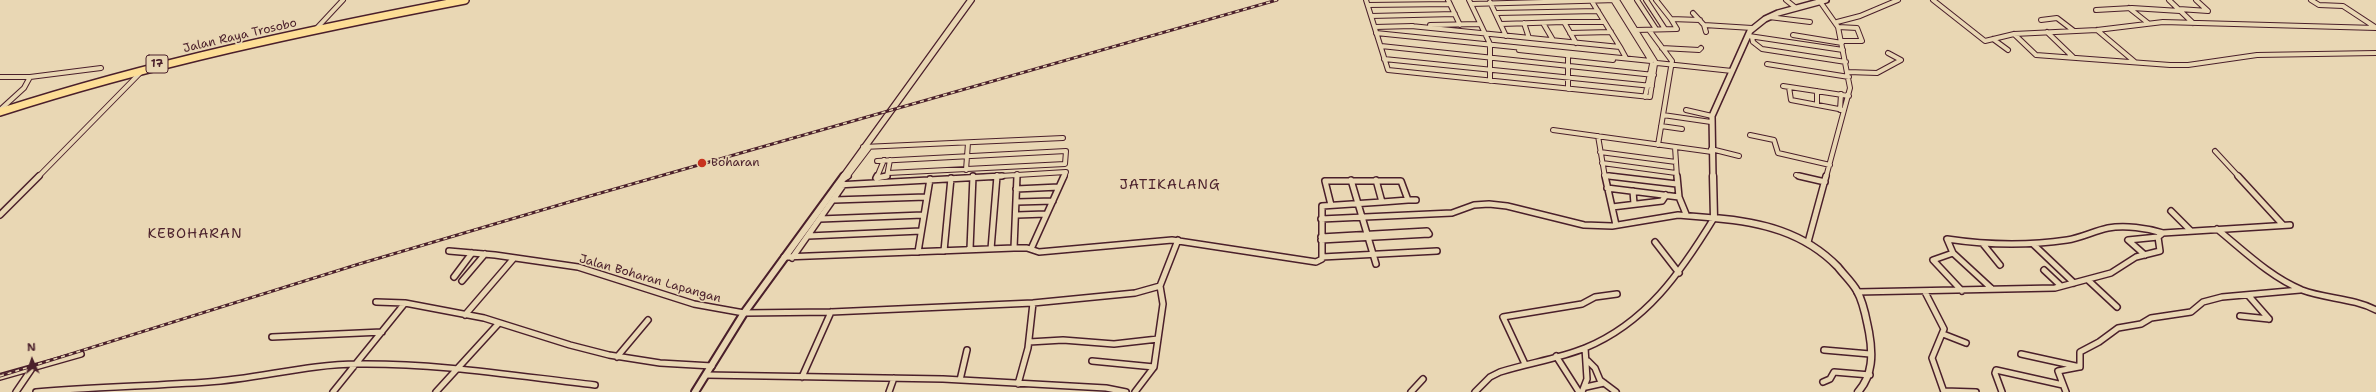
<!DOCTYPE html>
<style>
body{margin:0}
#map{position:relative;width:2376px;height:392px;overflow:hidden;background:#e9d7b4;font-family:"Shantell Sans",sans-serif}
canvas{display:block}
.north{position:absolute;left:12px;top:340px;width:40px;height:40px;-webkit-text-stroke:3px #e9d7b4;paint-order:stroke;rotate:357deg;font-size:11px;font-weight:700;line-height:16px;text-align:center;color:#4a1f2b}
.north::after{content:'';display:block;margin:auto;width:14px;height:18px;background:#4a1f2b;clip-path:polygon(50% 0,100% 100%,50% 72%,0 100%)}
</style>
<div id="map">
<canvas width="2376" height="392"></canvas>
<div class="north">N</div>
</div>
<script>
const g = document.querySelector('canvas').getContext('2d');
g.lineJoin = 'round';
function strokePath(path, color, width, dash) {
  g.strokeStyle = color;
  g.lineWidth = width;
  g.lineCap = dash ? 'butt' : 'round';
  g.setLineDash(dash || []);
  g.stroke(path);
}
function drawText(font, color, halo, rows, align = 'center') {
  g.font = font + ' "Shantell Sans",sans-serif';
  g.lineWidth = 3.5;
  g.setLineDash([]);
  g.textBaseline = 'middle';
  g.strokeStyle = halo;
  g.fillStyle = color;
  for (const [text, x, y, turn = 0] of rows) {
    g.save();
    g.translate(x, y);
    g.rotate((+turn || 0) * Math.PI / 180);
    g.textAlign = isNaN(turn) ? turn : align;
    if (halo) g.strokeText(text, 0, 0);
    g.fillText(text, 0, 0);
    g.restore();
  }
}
const minorFar1 = new Path2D(`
 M1366 0 1388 70 1650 97 1655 64
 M1448 0 1460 25
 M1469 0 1490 44V81
 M1591 0 1620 47
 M1613 0 1651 61
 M1617 0 1655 61
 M1637 0 1656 29
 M1646 0 1665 29
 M1656 0 1671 19 1700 20
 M1786 0 1796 8
 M1819 0 1838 27 1850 88 1826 177
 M1933 0 1985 41 2014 34 2097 30 2163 22 2376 28
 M2169 0 2193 23
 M2311 0 2319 5 2343 6 2375 27
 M1490 2 1506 36
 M1471 4 1617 0
 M1368 5 1450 4
 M2129 8 2148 23
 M2179 9 2208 11 2196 0
 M2096 10 2132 8 2180 11
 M1497 13 1598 11
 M1693 13 1704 25 1752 28
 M1371 16 1455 14
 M1769 17 1810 22
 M2041 20 2057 18 2074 31
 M1564 22H1604
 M1837 22 1860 16 1898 0
 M1524 23 1529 38
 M1543 23 1553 40
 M1501 24 1564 22 1576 43
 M1430 25 1480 24
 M1704 25 1706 32
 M1411 26 1620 47 1626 58
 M1375 27 1413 26
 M1838 27 1857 28 1862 41H1841
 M315 30 343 0
 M1636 30 1677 29 1671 19
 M1649 30 1672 61 1658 145
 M2097 30 2135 62
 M2047 32 2073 57
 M1376 33 1651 61
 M1570 33 1611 32
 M2014 34 2036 55 2170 65H2188L2257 55 2376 53
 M1793 35 1842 43
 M1749 36 1843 50
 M1752 37 1753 42 1762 49 1846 62
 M1993 39 2008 50
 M1381 46 1654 75
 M1662 48 1699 50 1701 48
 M1519 50 1613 60
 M1888 53 1901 60
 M1568 55V89
 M1384 59 1652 86
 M1657 63 1732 71
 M1767 64 1849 77
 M1848 72 1877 73 1901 60
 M0 77H30L24 88 1 109
 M30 77 101 68
 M1783 86 1849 96
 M1789 87 1791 100 1844 110
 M1817 91V105
 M1645 97 1652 64
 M1686 110 1712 116
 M1840 110 1841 94
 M1663 115 1711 122
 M1661 126 1682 129
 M1553 130 1712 152
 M1750 135 1774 140 1778 153 1830 165
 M1598 136 1605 177
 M863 147 1063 138
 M1675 147 1677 177
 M1711 149 1739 156
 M2215 151 2239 177
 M1600 152 1676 162
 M877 161 1066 151 1065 164 888 173
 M1602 163 1676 173
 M966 170 968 143
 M1604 175 1617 177
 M1796 175 1803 177
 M38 177 142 71
 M847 177 869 148
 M877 177 884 160
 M883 177 887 176 890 160
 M984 177 1066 172 1064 177
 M997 177V175
 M1017 177V174`);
const minor = new Path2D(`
 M877 176 876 178 887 176
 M1605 176 1616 225
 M1609 176 1677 184
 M1677 176 1679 197 1686 214
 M1799 176 1825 182
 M2238 176 2283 225
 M842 180 848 176
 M1351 180 1376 264
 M837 185 1002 176
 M1607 188 1679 197
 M1016 189 1059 187
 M1633 191 1634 204
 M834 200 926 197
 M1408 200H1416
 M1017 202 1053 201
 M1331 205 1325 181H1401L1408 200 1382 202
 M1612 207 1662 201 1666 195
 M2171 211 2191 231
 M0 215 39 176
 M1017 215 1046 214
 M820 219 923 215
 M1321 219 1452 213 1474 205 1489 204 1507 206 1584 225 1612 226 1678 215 1714 218C1681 272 1646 323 1585 348 1558 359 1528 363 1500 372L1490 377 1475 392
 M2217 229C2243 250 2270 277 2302 290 2326 299 2353 298 2376 310
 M808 236 921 231
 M1321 237 1427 231 1429 234
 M1321 240 1429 234
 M1655 242 1679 273
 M1808 242 1826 176
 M1983 244 2000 265
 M2033 244 2074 283
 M1014 248 1017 176
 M970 249 973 176
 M991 249 997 176
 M1031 249 1064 176
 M449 251 495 255 578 267 694 304 744 313 831 312 1033 303 1135 293 1160 286
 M944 251 951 178
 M918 252 930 179
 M1953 253 1933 260 1962 291
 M2145 255 2128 240 2158 237
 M784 257 1014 248H1027L1039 252 1172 240 1316 262 1322 259V206L1382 202 1376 180
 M1322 257 1437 251
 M792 258 844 184
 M2044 270 2061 286
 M454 277 472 253
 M2088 280 2117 307
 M462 281 485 254
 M1991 288 1953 253 1947 239C1987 245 2026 246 2067 240 2081 238 2094 231 2108 228 2125 225 2147 228 2163 233
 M1857 292 2055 288 2111 273 2136 257 2160 251 2158 237 2163 233 2290 225
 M1925 292 1944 329 1932 358 1944 392
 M2248 295 2269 319
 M405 303 484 318 570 345 609 355 660 363 712 366
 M465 315 514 258
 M2240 316 2269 319
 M1943 334 1966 343
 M272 337 382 332
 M1029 342 1063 340 1114 344 1158 339
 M1824 350 1870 354
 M2021 354 2080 367
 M1556 356 1579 392
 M617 357 648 320
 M1092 361 1154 367
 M1588 361 1595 368 1600 380 1616 392
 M1525 364 1503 317 1582 304 1595 297 1617 294
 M2080 367V352L2099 342 2118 328 2141 324 2151 318 2191 312 2203 302 2222 297 2300 290
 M706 375 943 379 1106 388 1126 392
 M0 377 81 354
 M802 377 831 312
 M960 380 967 350
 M1823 382 1830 379 1834 372 1870 375
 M1018 384 1028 348 1033 303
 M1586 387 1604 383
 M1944 391 1976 392
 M16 392 33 367
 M36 392C93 387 150 386 208 382 258 379 307 364 358 364 437 363 516 376 595 385
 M333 392 405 303 376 302
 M436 392 499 323
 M889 392 894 378
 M1135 392 1154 367 1163 304 1160 286 1178 240
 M1411 392 1423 379
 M1582 392 1587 379 1585 348
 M2002 392 1995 373 1996 370 2063 385
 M2066 392 2058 371 2079 367`);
const tertiaryFar1 = new Path2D(`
 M1713 177 1712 116 1750 31 1765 19 1778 13 1826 0`);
const tertiary = new Path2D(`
 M1713 176 1714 218C1761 222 1804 232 1838 267 1844 275 1852 282 1857 291 1864 303 1866 318 1869 332 1873 354 1873 375 1858 392`);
const secondaryFar1 = new Path2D(`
 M843 177 971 0`);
const secondary = new Path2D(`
 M695 392 744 313 844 176`);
const trunk = new Path2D(`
 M0 112C152 63 308 30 465 0`);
strokePath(minorFar1, '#4a1f2b', 6);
strokePath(minor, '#4a1f2b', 8);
strokePath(tertiaryFar1, '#4a1f2b', 8);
strokePath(tertiary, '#4a1f2b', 9);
strokePath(secondaryFar1, '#4a1f2b', 8);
strokePath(secondary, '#4a1f2b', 10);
strokePath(trunk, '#4a1f2b', 10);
strokePath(minorFar1, '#e9d7b4', 4);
strokePath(minor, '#e9d7b4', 5);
strokePath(tertiaryFar1, '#e9d7b4', 5);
strokePath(tertiary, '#e9d7b4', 6);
strokePath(secondaryFar1, '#e9d7b4', 5.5);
strokePath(secondary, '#e9d7b4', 6);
strokePath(trunk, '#fdde96', 7);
const rail = new Path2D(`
 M0 376 359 264 576 200 1277 0`);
strokePath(rail, '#4a1f2b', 3);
strokePath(rail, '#e9d7b4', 1.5, [4]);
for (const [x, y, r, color] of [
 [702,163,5,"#c8321e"]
]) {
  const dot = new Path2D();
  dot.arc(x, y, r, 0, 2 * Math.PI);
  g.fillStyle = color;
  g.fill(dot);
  strokePath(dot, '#e9d7b4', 1.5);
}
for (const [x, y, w] of [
 [157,64,22]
]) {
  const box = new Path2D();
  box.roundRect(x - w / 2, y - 9, w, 18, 3);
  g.fillStyle = '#e9d7b4';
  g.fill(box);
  strokePath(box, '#4a1f2b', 1);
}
drawText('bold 11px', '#4a1f2b', null, [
 ["17",157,64]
]);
drawText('12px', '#4a1f2b', '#e9d7b4', [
 ["Jalan Raya Trosobo",240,36,-13],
 ["Jalan Boharan Lapangan",650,279,16]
]);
drawText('12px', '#4a1f2b', '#e9d7b4', [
 ["Boharan",711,163]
], 'left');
g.letterSpacing = '1px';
drawText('14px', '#4a1f2b', '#e9d7b4', [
 ["JATIKALANG",1170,185],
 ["KEBOHARAN",195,234]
]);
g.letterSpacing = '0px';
</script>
